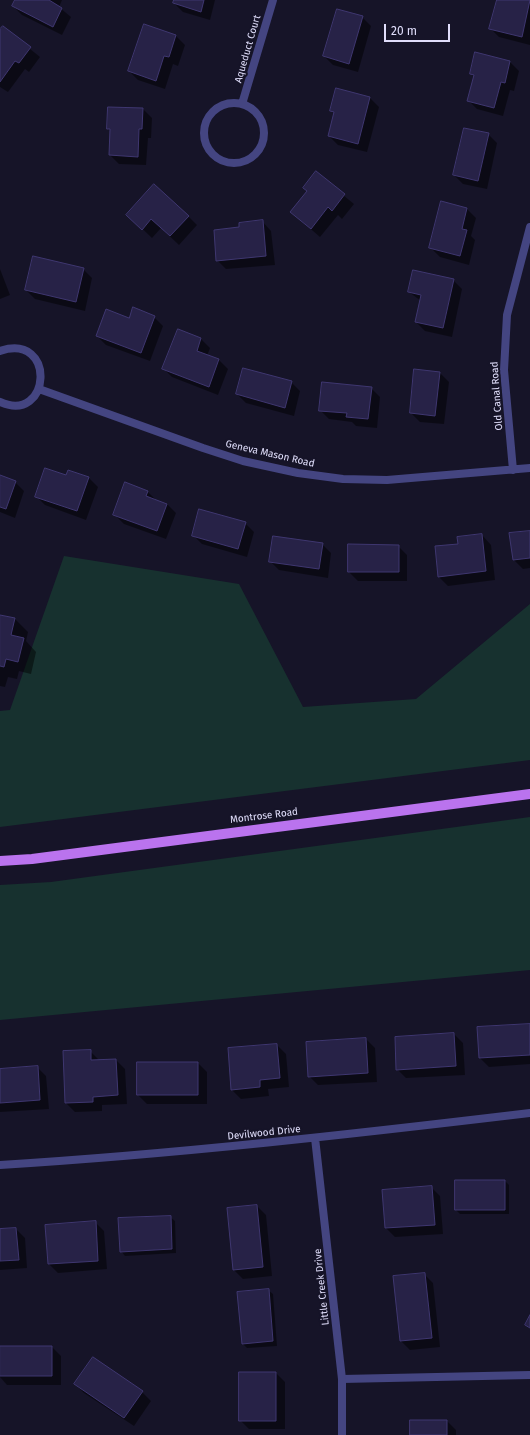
<!DOCTYPE html>
<style>
body{margin:0}
#map{position:relative;width:530px;height:1435px;overflow:hidden;background:#161428;font-family:"Fira Sans",sans-serif}
canvas{display:block}
.scale{position:absolute;left:384px;top:24px;width:66px;height:18px;box-sizing:border-box;border:2px solid #e0defb;border-top:0;padding-left:5px;font-size:12px;line-height:14px;white-space:nowrap;color:#e0defb;-webkit-text-stroke:3px #161428;paint-order:stroke}
</style>
<div id="map">
<canvas width="530" height="1435"></canvas>
<div class="scale">20 m</div>
</div>
<script>
const g = document.querySelector('canvas').getContext('2d');
g.lineJoin = 'round';
function fillPath(path, color) {
  g.fillStyle = color;
  g.fill(path, 'evenodd');
}
function strokePath(path, color, width, dash) {
  g.strokeStyle = color;
  g.lineWidth = width;
  g.lineCap = dash ? 'butt' : 'round';
  g.setLineDash(dash || []);
  g.stroke(path);
}
function drawText(font, color, halo, rows, align = 'center') {
  g.font = font + ' "Fira Sans",sans-serif';
  g.lineWidth = 4;
  g.setLineDash([]);
  g.textBaseline = 'middle';
  g.strokeStyle = halo;
  g.fillStyle = color;
  for (const [text, x, y, turn = 0] of rows) {
    g.save();
    g.translate(x, y);
    g.rotate((+turn || 0) * Math.PI / 180);
    g.textAlign = isNaN(turn) ? turn : align;
    if (halo) g.strokeText(text, 0, 0);
    g.fillText(text, 0, 0);
    g.restore();
  }
}
fillPath(new Path2D(`
 M64 556 239 584 303 707 416 699 530 604V760L0 827V711L10 710Z
 M530 817V970L0 1020V885L51 882Z`), '#17312f');
fillPath(new Path2D(`
 M16 0H62L59 7 71 17 62 35 22 15 13 6Z
 M175 0H215L210 20 183 12 174 3Z
 M498 0H530V45L499 37 490 28Z
 M362 17 371 26 358 72 333 65 324 56Z
 M3 27 40 57 29 72 25 69 8 92 0 87V31Z
 M176 36 185 45 178 66 173 64 165 89 138 80 129 71Z
 M476 54 510 62 519 71 514 91 510 90 503 116 477 109 468 100 474 77 471 74Z
 M337 89 370 98 379 107 367 152 338 145 329 136 334 114 331 111Z
 M108 108 143 109 152 118 151 138H148L146 165 119 164 110 155 111 132 108 129Z
 M488 134 497 143 487 189 463 184 454 175Z
 M316 173 354 204 342 219 338 215 320 237 291 212 308 191Z
 M442 202 467 209 476 218 471 236 475 240 469 265 440 257 431 248Z
 M128 215 188 216 197 225 179 245 161 228 152 238Z
 M262 221 271 231 275 265 226 269 217 260 240 228Z
 M0 269 10 295 0 299Z
 M83 269 92 278 85 311 35 299 26 290Z
 M453 280 462 289 452 337 425 331 416 322 421 301 409 292Z
 M154 317 163 326 150 361 106 345 97 336 129 319Z
 M178 331 201 339 210 348 207 356 219 360 228 369 218 395 172 377 163 368Z
 M440 373 449 382 444 424 420 422 411 413Z
 M291 382 300 391 294 416 246 403 237 394Z
 M371 388 380 397 377 428 356 426 352 422 329 419 320 410Z
 M0 476 15 482 24 491 15 518 0 512Z
 M89 478 98 487 86 520 45 505 36 496Z
 M148 492 157 501 167 504 176 513 166 539 124 524 115 515Z
 M245 523 254 532 247 557 202 544 193 535Z
 M530 532V568L523 569 514 560Z
 M482 535 491 545 495 580 448 586 439 577Z
 M322 544 331 553 328 578 279 570 270 561Z
 M398 546 407 555V581H358L349 572Z
 M0 616 15 619 28 632 26 641 36 652 31 674 19 671 17 679 8 677 5 687 0 686Z
 M530 1025V1064L489 1067 480 1058Z
 M454 1034 463 1043 465 1075 406 1078 397 1069Z
 M366 1039 375 1048 377 1082 318 1085 309 1076Z
 M277 1045 286 1054 289 1087 268 1089 269 1096 241 1099 232 1090Z
 M90 1051 99 1060H116L125 1069 127 1104 102 1105V1111L75 1112 66 1103 64 1052Z
 M138 1063H198L207 1072V1104H147L138 1095Z
 M37 1067 46 1076 49 1109 0 1112V1070Z
 M505 1181 509 1185V1214H460L456 1210Z
 M431 1187 440 1196 443 1234 395 1237 386 1228Z
 M257 1206 266 1215 272 1276 243 1279 234 1270Z
 M170 1217 175 1221 176 1253 125 1256 121 1251Z
 M95 1222 104 1231 107 1269 58 1273 49 1264Z
 M16 1229 25 1238 27 1268 0 1270V1230Z
 M424 1274 433 1283 440 1347 410 1350 401 1341 394 1277Z
 M268 1290 273 1294 277 1346 247 1348 243 1344Z
 M0 1347H52L61 1356V1385H7L0 1377Z
 M276 1373 285 1382V1429H249L240 1420Z
 M75 1384 142 1392 151 1401 134 1426 84 1393Z
 M447 1421 456 1430V1435H411Z`), '#0007');
const building = new Path2D(`
 M15 0H49L62 8 53 27 12 6Z
 M174 0H204L201 12 173 3Z
 M497 0H530L522 37 489 29Z
 M337 9 363 16 349 64 323 56Z
 M144 24 176 35 169 57 164 56 156 81 128 71Z
 M3 26 31 47 19 63 15 61 0 82V29Z
 M475 52 510 61 505 83 501 82 494 108 467 101 474 75 470 74Z
 M336 88 370 97 358 144 328 136 334 112 330 111Z
 M108 107 143 108 142 129H139L138 157 109 155 110 129H107Z
 M464 128 489 133 478 181 453 175Z
 M316 171 345 194 332 211 328 207 311 229 290 212 307 191 303 188Z
 M154 184 189 216 170 236 151 219 142 230 126 215Z
 M441 201 467 208 462 229 467 230 460 256 429 248Z
 M263 220 266 256 216 261 214 230 239 227V223Z
 M33 256 84 268 76 302 25 290Z
 M413 270 454 279 443 328 415 322 421 295 408 292Z
 M133 307 155 316 141 353 96 336 106 309 129 318Z
 M178 329 201 338 197 351 219 359 209 387 162 369Z
 M243 368 292 381 285 408 236 394Z
 M414 369 440 372 435 416 410 413Z
 M322 382 372 387 368 419 346 417 347 413 319 411Z
 M45 468 66 475 68 470 89 477 77 511 35 497Z
 M0 475 16 481 6 509 0 507Z
 M125 482 148 491 146 496 167 504 157 531 113 515Z
 M199 509 246 522 238 549 192 536Z
 M530 531V558L513 560 509 533Z
 M482 534 486 571 438 577 435 546 458 544 457 537Z
 M273 536 323 543 319 569 269 562Z
 M348 544 399 545V572H348Z
 M0 615 15 618 11 635 24 638 18 662 6 659 4 667 0 666Z
 M530 1024V1055L479 1058 477 1027Z
 M454 1033 456 1066 396 1070 395 1037Z
 M366 1038 368 1073 308 1077 306 1042Z
 M277 1044 280 1078 260 1080V1087L231 1090 228 1048Z
 M91 1050V1060L116 1059 118 1095 93 1097V1102L65 1103 63 1051Z
 M137 1062H198V1095H137Z
 M38 1066 40 1100 0 1103V1069Z
 M455 1180H505V1210H455Z
 M432 1186 435 1225 385 1228 382 1190Z
 M257 1205 263 1267 233 1270 227 1208Z
 M171 1216 172 1249 120 1252 118 1218Z
 M96 1221 98 1261 48 1264 45 1225Z
 M16 1228 19 1260 0 1261V1229Z
 M425 1273 432 1338 400 1341 393 1276Z
 M269 1289 273 1341 242 1344 237 1292Z
 M530 1315V1328L525 1325Z
 M0 1346H52V1376H0Z
 M93 1357 143 1391 124 1418 74 1384Z
 M239 1372H276V1421H239Z
 M410 1420H447V1435H410Z`);
fillPath(building, '#272247');
strokePath(building, '#3f3770', 1);
strokePath(new Path2D(`
 M342 1379 530 1375`), '#444581', 8);
strokePath(new Path2D(`
 M204 133a30 30 0 1 1 60 0a30 30 0 1 1-60 0Z
 M242 104 273 0
 M0 351C57 332 51 425 0 402
 M39 389 203 448 243 461 298 473 343 479 387 480 530 468
 M513 470 504 370 507 315 530 227
 M315 1138 342 1379V1435
 M0 1165C177 1154 354 1134 530 1113`), '#444581', 8);
strokePath(new Path2D(`
 M0 861 32 859 530 794`), '#ba73ee', 10);
drawText('10px', '#e0defb', '#161428', [
 ["Aqueduct Court",248,49,-74],
 ["Old Canal Road",497,396,-94],
 ["Geneva Mason Road",270,454,13],
 ["Montrose Road",264,816,-7],
 ["Devilwood Drive",264,1133,-6],
 ["Little Creek Drive",322,1287,-96]
]);
</script>
